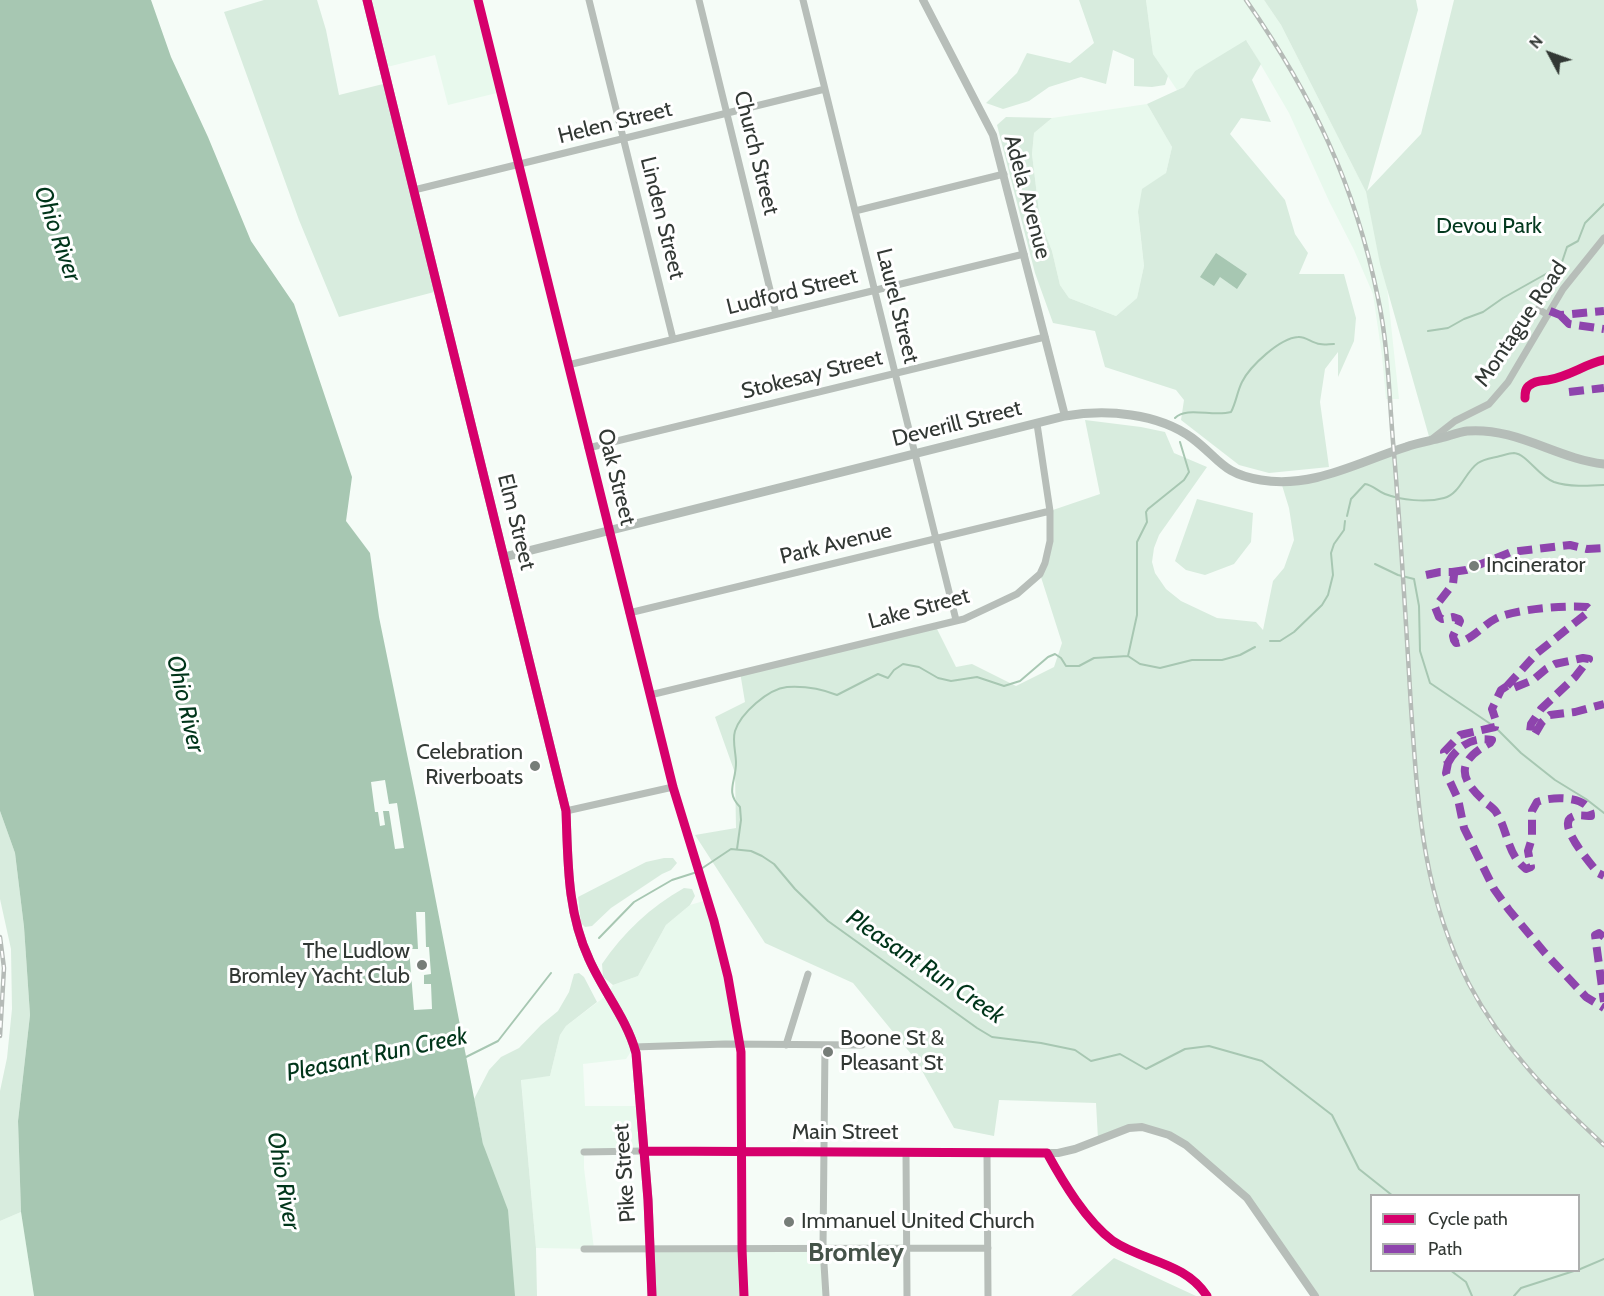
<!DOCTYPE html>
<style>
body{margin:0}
#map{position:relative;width:1604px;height:1296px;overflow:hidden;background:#f5fcf7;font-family:Cabin,sans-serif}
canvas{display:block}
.legend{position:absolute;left:1370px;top:1194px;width:210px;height:78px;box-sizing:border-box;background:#fff;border:2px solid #adafae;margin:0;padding:8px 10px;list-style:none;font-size:18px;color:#323834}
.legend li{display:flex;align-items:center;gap:12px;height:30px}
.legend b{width:30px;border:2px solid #adafae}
.north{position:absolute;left:1520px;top:24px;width:60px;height:60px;-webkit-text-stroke:4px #fff;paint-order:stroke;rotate:311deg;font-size:16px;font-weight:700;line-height:24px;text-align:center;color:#323834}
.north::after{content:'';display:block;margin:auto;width:21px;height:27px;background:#323834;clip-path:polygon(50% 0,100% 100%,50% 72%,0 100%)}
</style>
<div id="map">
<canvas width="1604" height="1296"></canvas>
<ul class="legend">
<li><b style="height:8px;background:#d6006c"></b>Cycle path</li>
<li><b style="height:8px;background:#8e44ad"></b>Path</li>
</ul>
<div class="north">N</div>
</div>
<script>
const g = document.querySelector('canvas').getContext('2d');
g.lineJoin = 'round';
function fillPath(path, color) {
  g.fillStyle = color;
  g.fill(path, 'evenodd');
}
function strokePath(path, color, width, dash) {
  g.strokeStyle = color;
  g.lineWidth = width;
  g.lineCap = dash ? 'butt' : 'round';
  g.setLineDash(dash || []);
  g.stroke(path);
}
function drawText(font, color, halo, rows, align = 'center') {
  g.font = font + ' Cabin,sans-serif';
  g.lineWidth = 6;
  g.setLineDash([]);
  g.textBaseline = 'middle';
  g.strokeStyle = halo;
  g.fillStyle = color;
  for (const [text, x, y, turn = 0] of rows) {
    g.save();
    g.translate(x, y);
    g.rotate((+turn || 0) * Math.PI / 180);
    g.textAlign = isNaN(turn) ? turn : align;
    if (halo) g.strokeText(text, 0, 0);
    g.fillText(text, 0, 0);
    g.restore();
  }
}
fillPath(new Path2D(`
 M367 0H478L501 92 448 105 435 55 383 68Z
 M1146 0H1264L1281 25 1366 192 1387 287 1399 399H1386L1382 356 1373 294 1354 250 1329 201 1289 113 1247 41 1195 71 1184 87 1177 90 1153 54Z
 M1147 104 1172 147 1166 173 1138 212 1144 266 1137 298 1116 316 1069 298 1060 285 1052 251 1040 220 1032 154 1034 133 1052 118Z
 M707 900 740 1044 634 1047 626 1059 583 1064 585 1106H640L643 1151 584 1152V1168L594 1249 536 1248 521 1079 550 1076 560 1035 566 1026 607 995 613 985 638 976 666 925 690 905Z
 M21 1212 34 1296H0V1221Z
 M823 1248 826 1296H744L742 1249Z`), '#e8f9ed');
fillPath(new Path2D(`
 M264 0H317L326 30 339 95 387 83 438 291 339 317 299 220 224 12Z
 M1079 0H1146L1153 54 1168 76 1165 85 1152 87 1134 86V59L1113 50 1106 84 1081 77 1049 87 1029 101 1003 109 986 103 1017 73 1027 53 1070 63 1094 43Z
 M1264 0H1416L1418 10 1367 191 1421 134 1454 0H1604V1296H1315L1247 1198 1220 1172 1159 1131 1129 1128 1098 1139 1096 1103 999 1100 994 1136 954 1128 916 1060 853 983 765 943 695 835 736 828 735 773 715 717 745 702 740 672 935 625 956 667 972 664 1016 686 1054 667 1062 643 1040 574 1045 563 1050 511 1100 494 1085 420 1141 427 1165 432 1174 453 1207 467 1159 535 1154 548 1152 562 1155 573 1166 589 1181 601 1217 618 1256 622 1263 630 1273 581 1284 568 1294 540 1289 508 1281 482H1293L1430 440 1380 264 1366 192 1281 25ZM1372 1196H1578V1270H1372Z
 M1246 40 1261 64 1252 80 1271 122 1241 118 1230 134 1285 200 1295 234 1308 253 1299 274H1344L1356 318 1354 341 1338 377V352L1325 369 1320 402 1329 467 1269 473 1239 465 1181 420 1184 400 1176 390 1105 367 1095 331 1053 323 1035 273 997 125 1006 117 1052 118 1034 133 1032 154 1040 220 1052 251 1060 285 1069 298 1116 316 1137 298 1144 266 1138 212 1142 189 1166 173 1172 147 1147 104 1184 87 1195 71Z
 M1197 499 1253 513 1251 542 1234 564 1205 575 1186 570 1175 561Z
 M0 811 15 853 24 927 30 1015 18 1121 21 1212 0 1221V1091L7 1058 12 1009 11 949 0 899Z
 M664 858H673L677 863 671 870 662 874 611 908 592 926 585 927 581 923 578 897 646 862Z
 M684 888 692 889 695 896 690 905 666 925 638 976 613 985 603 977 602 964C624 932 650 907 684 888Z
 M579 973 584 977 597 1002 566 1026 560 1035 550 1076 521 1080 536 1248 537 1296H495L483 1144 474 1099 489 1070 501 1057 519 1048 541 1025 558 1011 569 992 574 974Z
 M650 1248 742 1249 744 1296H652Z
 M1114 1258 1196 1296H1071Z`), '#d8ecde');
fillPath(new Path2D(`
 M0 0H151L171 57 208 137 251 241 294 304 352 477 346 521 370 553 379 617 416 798 483 1144 508 1210 515 1296H34L21 1212 18 1121 30 1015 24 927 15 853 0 811Z
 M1216 253 1247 274 1237 289 1220 277 1214 286 1200 277Z`), '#a7c7b2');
fillPath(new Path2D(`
 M385 780 389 804 397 803 404 848 395 849 389 811H383L385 825 380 826 378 812H375L371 782Z
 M416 912H425L426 947H429L431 974 424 975V984H431L432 1009 414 1010 409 949H418Z`), '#f5fcf7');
strokePath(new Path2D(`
 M1428 331 1448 328 1464 319 1483 312 1503 298 1553 270 1561 265 1567 247 1578 241 1585 223 1604 204
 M1175 418C1186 406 1213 417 1231 412 1236 403 1237 392 1242 382 1250 366 1280 338 1298 337 1305 336 1312 343 1320 344 1324 345 1329 344 1334 344
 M1347 516 1351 499 1365 484C1373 485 1377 491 1385 494 1401 500 1426 503 1444 498 1460 494 1465 472 1478 463 1484 459 1493 458 1500 456 1504 455 1510 453 1514 453 1527 454 1538 476 1554 482 1569 487 1588 486 1604 485
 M1375 564 1398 575 1414 579 1419 606 1420 651 1430 683 1495 727 1521 753 1555 780 1586 799 1604 813
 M1270 641H1280L1294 632 1322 605 1328 595 1333 575 1331 553 1334 544 1344 530 1345 521
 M1128 656 1137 615V542L1147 522 1146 512 1148 509 1184 480 1189 472 1180 442
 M737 849 741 820 740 807C725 792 736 782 736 763 736 753 732 741 735 731 741 713 768 689 787 687 803 686 822 689 837 695L878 674 888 678 894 670 903 664 919 667 938 678 951 681 977 677 1004 686 1020 681 1048 657 1055 654 1061 658 1066 666H1079L1094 658 1128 656 1140 664 1160 668 1192 660H1222L1240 655 1255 647
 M701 869 731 849 751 851 762 856 774 864 795 889 828 921 977 1028 992 1037 1041 1043 1075 1050 1091 1061 1120 1054 1146 1069 1185 1049 1209 1046 1262 1061 1332 1115 1359 1169 1393 1196
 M599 938 634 902 672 880 697 872
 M464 1058 498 1041 551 973
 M1450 1270 1466 1282 1472 1296
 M1578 1270 1604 1259
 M1514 1296 1521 1288 1577 1270`), '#a7c7b2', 2);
strokePath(new Path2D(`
 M478 0 673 787 714 921 728 977 741 1052 742 1249 744 1296
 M589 0 673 339
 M699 0 776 314
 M803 0 956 620
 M414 190 825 89
 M855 211 1004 174
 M1538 309 1548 315
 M568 365 1024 254
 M1432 439 1455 421 1489 404 1508 382 1563 289 1604 238
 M588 448 1045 337
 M629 613 1050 511
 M650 695 964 619 1017 594 1040 574 1045 563 1050 541V511L1037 424
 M566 811 673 787
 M786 1045 808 974
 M825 1045 823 1248 826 1296
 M634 1047 725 1044 862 1045
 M584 1152 643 1151
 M906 1153 907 1296
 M987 1153 988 1296
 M584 1249 988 1248`), '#b7beb9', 7);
strokePath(new Path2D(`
 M923 0 993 135 1065 416
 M643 1151 1058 1153 1075 1149 1129 1128 1142 1127 1169 1135 1186 1145 1247 1198 1315 1296
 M1047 1153C1063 1182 1086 1221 1113 1241 1144 1262 1185 1262 1207 1296`), '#b7beb9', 8);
strokePath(new Path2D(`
 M367 0 566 811C568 861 567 912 589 959 603 991 627 1019 636 1053L648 1200 652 1296
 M504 557 1065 416C1106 409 1158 413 1192 438 1220 459 1222 474 1261 480 1312 489 1358 462 1406 447 1417 443 1429 441 1441 438 1449 436 1459 432 1467 431 1517 427 1557 459 1604 464`), '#b5bdb8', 9);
const rail = new Path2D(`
 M1246 0C1312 95 1355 184 1378 298 1389 349 1389 401 1394 453 1401 537 1406 622 1411 707 1418 806 1422 893 1469 984 1502 1047 1552 1097 1604 1145
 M0 937 4 968 0 1036`);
strokePath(rail, '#b5bbb7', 4.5);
strokePath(rail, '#fff', 2, [7]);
strokePath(new Path2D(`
 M1550 311 1560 315 1604 311
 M1560 315 1569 324 1604 329
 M1569 392 1604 388
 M1452 572 1466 570 1511 552 1570 545 1587 549 1604 548
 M1426 575 1440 572H1452L1454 575 1453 584 1435 607 1439 617 1442 619 1453 617 1459 619 1460 621 1453 636 1454 640 1456 643C1471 641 1483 625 1495 619 1513 609 1567 605 1587 607L1589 609 1586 614 1537 653 1507 686 1511 689 1533 680 1546 669 1555 664 1583 658 1589 659 1575 677 1541 709 1531 724 1530 732 1532 734H1535L1542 722 1550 715 1575 712 1604 704
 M1507 686 1501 690 1492 709 1496 721 1495 727 1460 735 1444 752 1448 763 1446 773 1458 799 1464 828 1494 889 1509 910 1545 953 1586 997 1604 1008
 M1448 763C1456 747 1473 736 1492 740L1490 743C1460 759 1456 775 1482 799 1486 804 1493 807 1496 812 1508 830 1507 855 1526 869L1531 867 1528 851 1532 838V811L1537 802C1551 796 1591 795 1591 816 1585 816 1577 814 1572 817 1556 825 1592 865 1598 873L1604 876
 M1604 937 1599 933 1595 935 1604 1002`), '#8e44ad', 8, [15, 8]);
strokePath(new Path2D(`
 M367 0 566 811C568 861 567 912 589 959 603 991 627 1019 636 1053L648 1200 652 1296
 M478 0 673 787 714 921 728 977 741 1052 742 1249 744 1296
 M1525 398C1525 393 1525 388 1530 385 1536 380 1542 381 1548 380 1568 377 1585 364 1604 360
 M643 1151 1047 1153C1063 1182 1086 1221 1113 1241 1144 1262 1185 1262 1207 1296`), '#d6006c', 9);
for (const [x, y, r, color] of [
 [1474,566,6,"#767d78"],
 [535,766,6,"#767d78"],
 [422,965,6,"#767d78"],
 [828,1052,6,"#767d78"],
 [789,1222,6,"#767d78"]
]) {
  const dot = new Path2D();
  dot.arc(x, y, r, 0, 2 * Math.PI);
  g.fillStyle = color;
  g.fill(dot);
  strokePath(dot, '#fff', 2);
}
drawText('22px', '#323834', '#fff', [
 ["Helen Street",615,123,-14],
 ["Church Street",756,153,76],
 ["Adela Avenue",1027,197,75],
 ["Linden Street",662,218,76],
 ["Ludford Street",792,292,-14],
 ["Laurel Street",897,306,76],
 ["Montague Road",1521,324,-56],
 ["Stokesay Street",812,375,-14],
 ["Deverill Street",957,424,-14],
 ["Oak Street",616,477,76],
 ["Elm Street",516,522,76],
 ["Park Avenue",836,544,-14],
 ["Lake Street",919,609,-15],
 ["Main Street",845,1133],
 ["Pike Street",625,1173,-94]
]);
drawText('22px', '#03391e', '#fff', [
 ["Devou Park",1489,227]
]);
drawText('22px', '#323834', '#fff', [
 ["Incinerator",1486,566],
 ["Celebration",523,753,"right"],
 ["Riverboats",523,778,"right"],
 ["The Ludlow",410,952,"right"],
 ["Bromley Yacht Club",410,977,"right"],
 ["Boone St &",840,1039],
 ["Pleasant St",840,1064],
 ["Immanuel United Church",801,1222]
], 'left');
drawText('italic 24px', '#00351a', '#fff', [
 ["Ohio River",57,234,71],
 ["Ohio River",185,704,77],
 ["Pleasant Run Creek",925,967,34],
 ["Pleasant Run Creek",377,1055,-12],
 ["Ohio River",283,1181,80]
]);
drawText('bold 26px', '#455349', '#fff', [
 ["Bromley",856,1253]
]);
</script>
